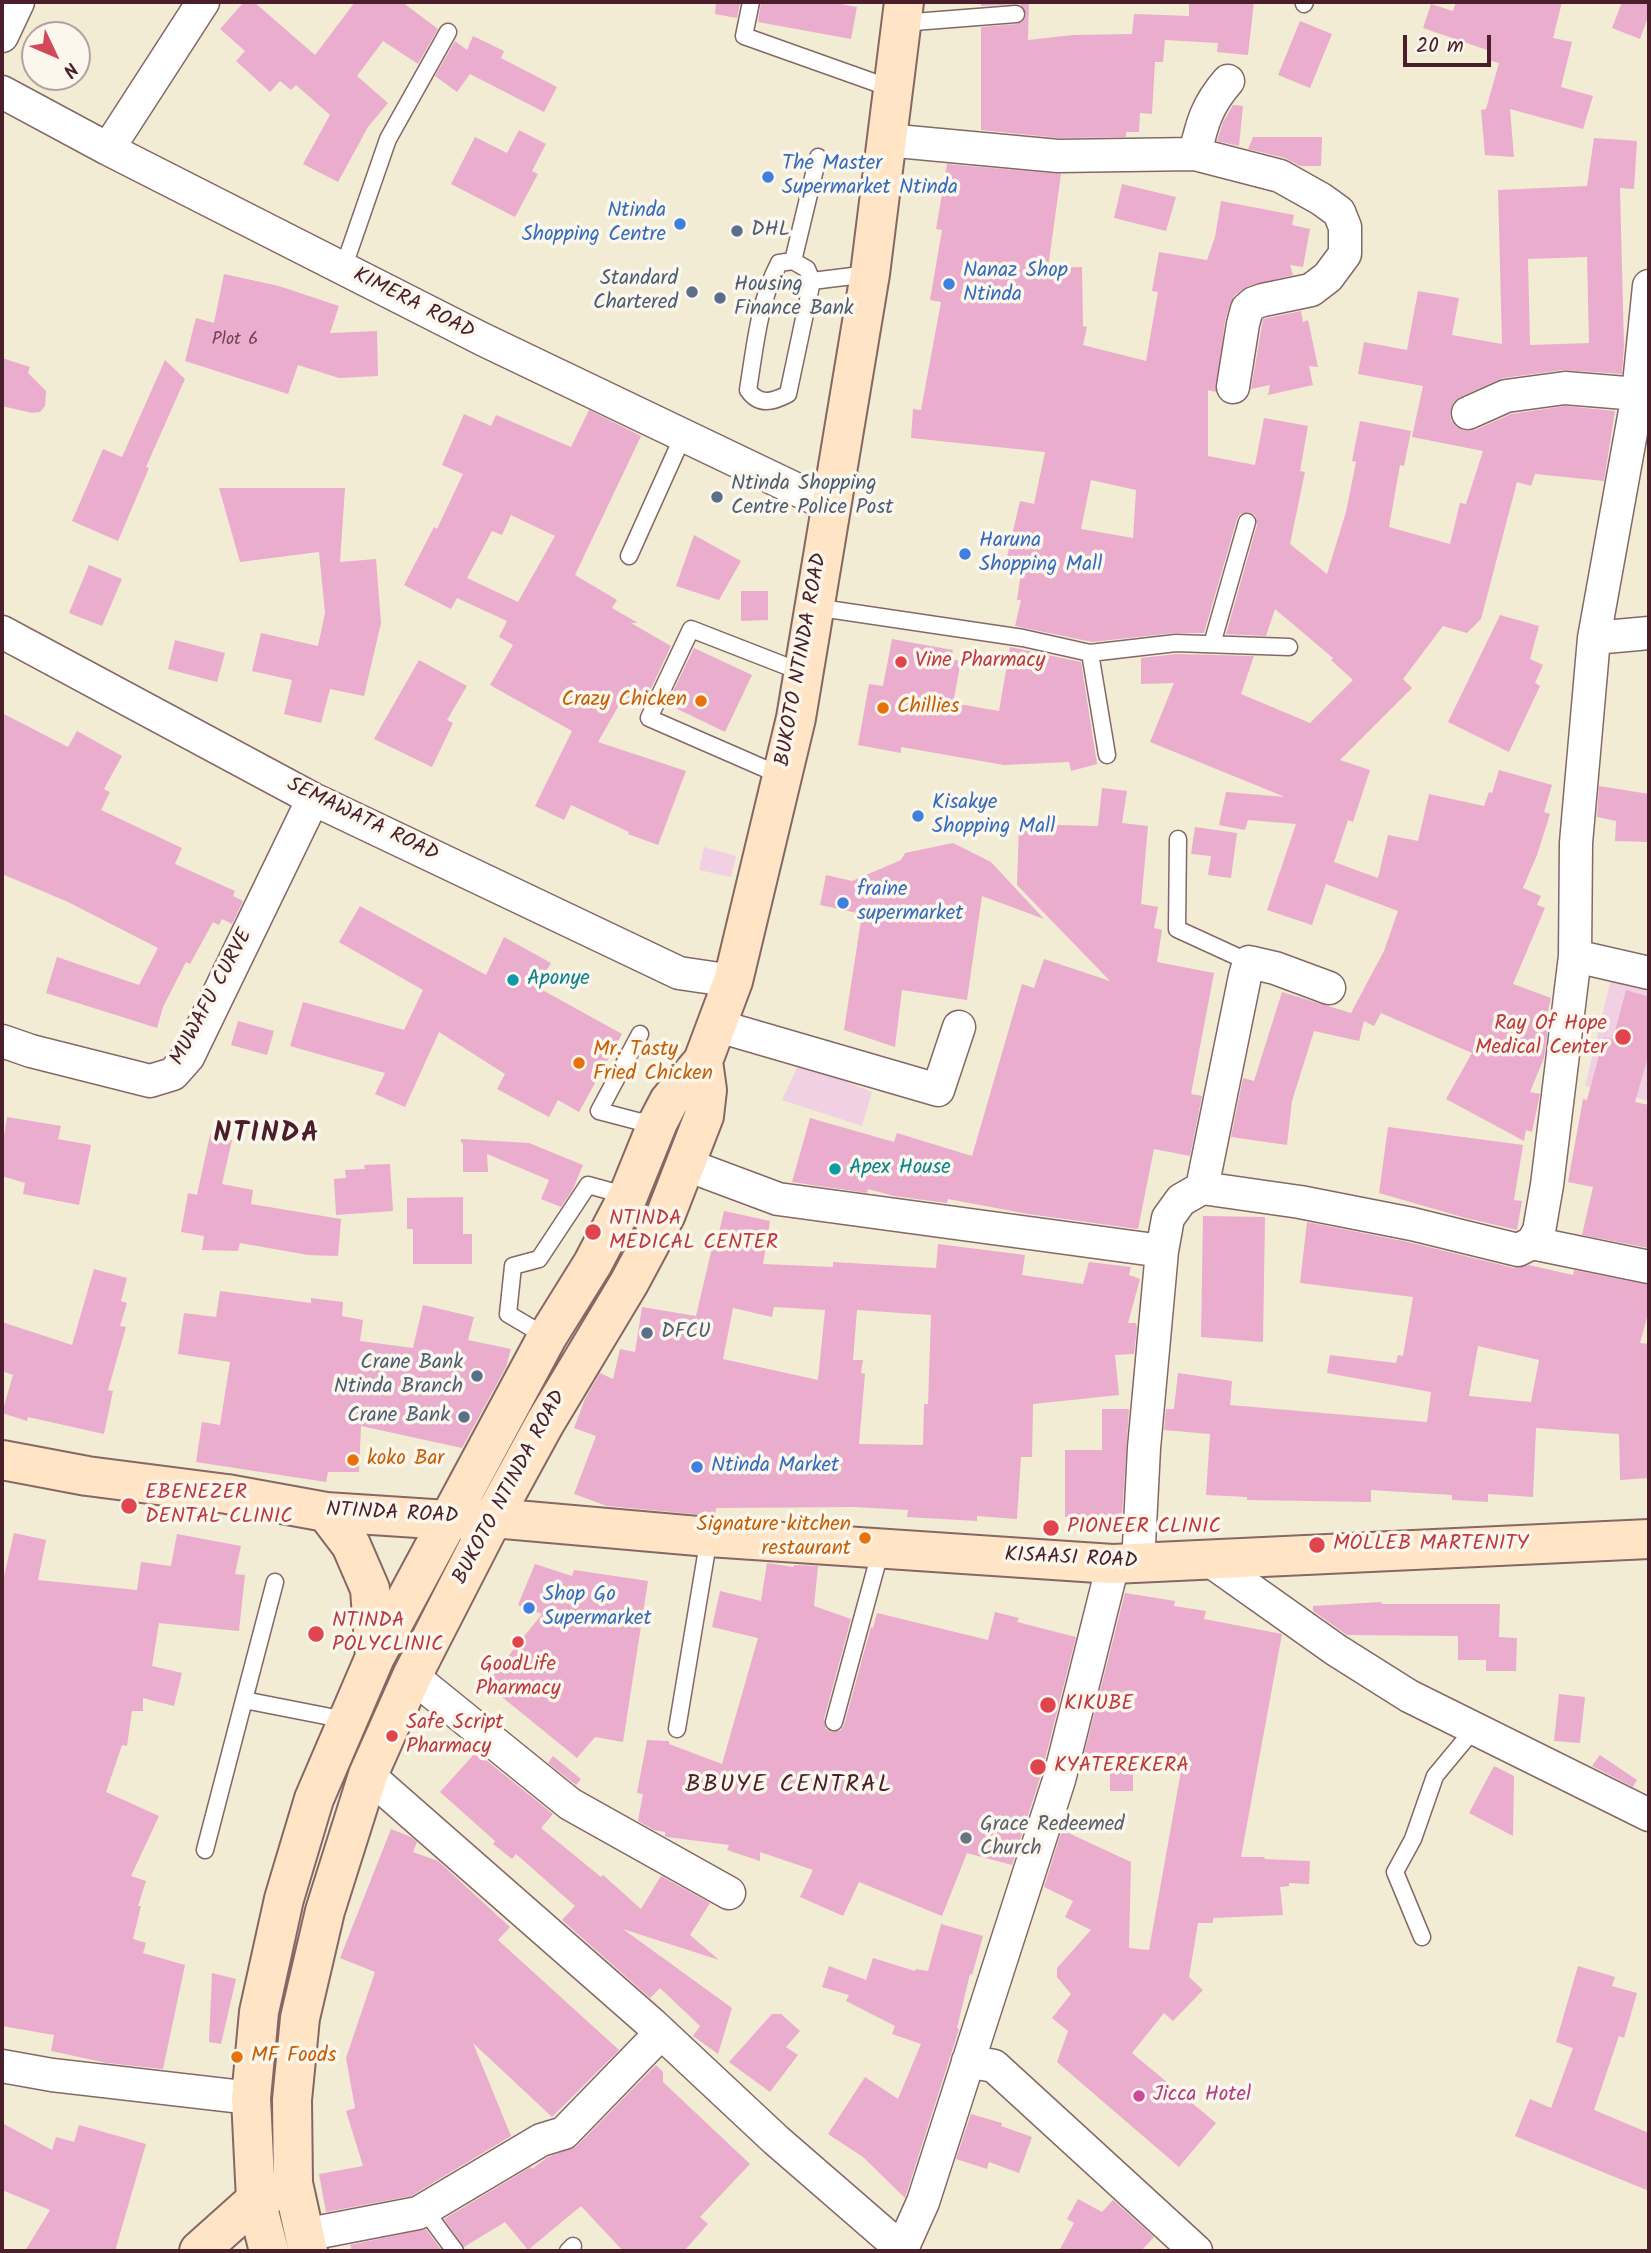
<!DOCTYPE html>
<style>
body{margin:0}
#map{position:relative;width:1651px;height:2253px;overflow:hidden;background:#f2ecd4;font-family:Kalam,sans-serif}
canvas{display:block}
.frame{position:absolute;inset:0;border:4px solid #4a1f2b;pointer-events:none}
.north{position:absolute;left:21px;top:21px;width:70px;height:70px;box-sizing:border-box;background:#fbf7ec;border:2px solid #b4a19f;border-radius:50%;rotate:134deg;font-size:19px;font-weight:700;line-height:28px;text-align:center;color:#4a1f2b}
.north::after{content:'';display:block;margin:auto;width:24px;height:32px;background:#d1495b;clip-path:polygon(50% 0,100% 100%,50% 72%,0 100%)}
.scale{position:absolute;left:1403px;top:35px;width:88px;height:32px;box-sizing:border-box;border:4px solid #4a1f2b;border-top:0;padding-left:9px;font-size:21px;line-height:24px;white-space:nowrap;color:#4a1f2b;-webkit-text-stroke:5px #fbf7ec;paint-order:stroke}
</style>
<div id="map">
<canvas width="1651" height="2253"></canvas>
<div class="frame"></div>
<div class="north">N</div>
<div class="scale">20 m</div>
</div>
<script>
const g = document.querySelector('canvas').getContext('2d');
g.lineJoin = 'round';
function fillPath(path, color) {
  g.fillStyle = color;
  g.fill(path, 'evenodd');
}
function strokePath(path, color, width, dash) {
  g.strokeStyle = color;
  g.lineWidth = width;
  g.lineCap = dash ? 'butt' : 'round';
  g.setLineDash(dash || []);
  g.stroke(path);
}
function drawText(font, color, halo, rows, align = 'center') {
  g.font = font + ' Kalam,sans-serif';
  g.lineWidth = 7;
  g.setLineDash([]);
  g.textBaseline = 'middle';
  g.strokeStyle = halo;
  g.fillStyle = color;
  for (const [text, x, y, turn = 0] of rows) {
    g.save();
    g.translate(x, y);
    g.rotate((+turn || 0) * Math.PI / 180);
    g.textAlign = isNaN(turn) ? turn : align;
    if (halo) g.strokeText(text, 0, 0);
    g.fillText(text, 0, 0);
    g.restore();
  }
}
fillPath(new Path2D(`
 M704 847 736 856 731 877 699 870Z
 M1611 979 1649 988V1101L1585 1086Z
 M798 1066 819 1071 872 1092 862 1126 782 1100Z`), '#f1d0e3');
fillPath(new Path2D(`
 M244 2H254L315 55 355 2H402L438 29 418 64 383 41 357 76 388 103 368 127 338 182 303 164 330 115 296 85 291 90 280 81 270 92 236 61 245 51 220 29Z
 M716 2H740L737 18 715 14Z
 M761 2H830L857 7 851 39 758 22Z
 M981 2H1029L1028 40 1073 35 1132 34 1134 14 1189 16V2H1254L1248 55 1217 52 1218 43 1165 40 1163 62H1155L1152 114 1140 113 1139 132H1126V137L1059 138 981 130V27L1017 24 1022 22 1026 14 1020 4 981 6Z
 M1456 2H1562L1553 38 1572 42 1561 87 1593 96 1583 129 1510 109 1514 157 1485 155 1481 110 1486 109 1499 63 1488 60 1490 51 1423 28 1431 4 1453 11Z
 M1622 2H1649V14L1640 39 1612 28Z
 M1300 21 1332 34 1310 88 1278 75Z
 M473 36 504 51 501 58 557 87 544 112 470 74 457 92 435 76 455 41 467 50Z
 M1233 105 1243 106 1239 146 1217 141 1223 122Z
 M519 130 546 144 532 171 538 174 515 217 451 184 475 137 507 153Z
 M1253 137H1322L1321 166H1300L1285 158 1248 149Z
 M1594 138 1637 141 1634 189 1620 188 1624 346 1622 374 1563 370 1503 378 1460 397 1453 403 1450 412 1451 420 1457 427 1467 431 1475 430 1511 414 1565 406 1615 411 1604 481 1535 474 1531 486 1517 482 1481 619 1467 633 1443 626 1403 679 1412 688 1340 760 1370 770 1353 822 1348 820 1334 862 1378 878 1388 835 1418 841 1429 794 1484 806 1489 792 1492 793 1499 770 1552 785 1544 812 1550 814 1537 855 1523 888 1541 896 1537 905 1545 908 1513 984 1551 998 1544 1028 1548 1029 1544 1058 1530 1092 1540 1094 1532 1132 1526 1130 1524 1141 1446 1099 1472 1053 1381 1013 1374 1026 1364 1021 1359 1041 1314 1031 1292 1101 1287 1145 1231 1137 1243 1078 1254 1081 1282 992 1351 1013 1384 951 1398 911 1326 884 1312 925 1267 910 1296 824 1248 820 1245 830 1219 825 1226 792 1285 797 1150 742 1174 683 1141 684V658L1176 654 1254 656 1241 694 1310 723 1353 680 1331 660 1333 658 1275 609 1266 636 1226 634 1257 525 1255 515 1249 512 1240 514 1237 519 1204 633H1175L1092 642 1015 626 1021 600H1017L1022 565 1006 561 1020 501 1034 504 1045 452 911 438 913 409 921 410 941 302 930 300 942 230 936 229 947 164 1061 174 1048 268 1082 267 1083 326 1087 327 1083 345 1146 361 1158 292 1152 291 1159 252 1207 260 1215 237 1221 201 1294 215 1292 225 1310 229 1303 267 1290 265 1293 275 1248 286 1235 295 1230 304 1225 321 1216 392 1208 390V456L1255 465 1264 418 1308 426 1300 471 1305 472 1290 544 1327 574 1346 512 1356 462 1352 461 1360 421 1411 431 1404 466 1400 465 1389 527 1450 544 1460 503 1466 504 1483 451 1412 437 1423 386 1358 374 1364 342 1407 350 1418 291 1459 298 1452 335 1502 344 1498 190 1587 186ZM1587 257 1589 343 1530 345 1528 259ZM1091 480 1136 490 1133 538 1081 529Z
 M1122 184 1176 197 1166 231 1114 218Z
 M224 274 279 286 339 306 330 333 377 331 378 376 339 378 298 365 288 394 185 361 196 318 214 323Z
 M1301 311 1303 322 1308 320 1318 367 1309 366 1313 385 1268 395 1270 385 1251 389 1263 319Z
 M2 358 30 367 28 373 46 391 45 406 40 412 32 413 2 406Z
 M165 360 185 379 146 467 149 468 118 541 72 521 103 449 122 457Z
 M589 410 641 436 575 575 617 600 612 608 638 623H631L671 646 648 695 642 692 634 705 623 698 598 742 686 771 658 845 628 834 629 832 571 805 564 820 535 806 572 731 490 685 513 645 499 637 507 621 457 598 451 609 404 585 434 527 437 529 463 474 442 465 464 414 491 426 496 415 571 447ZM511 515 555 536 518 602 467 578 492 531 502 535Z
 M219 488H345L340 562 376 559 381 623 364 696 330 689 321 723 284 714 292 680 252 671 261 633 318 646 325 613 319 552 240 562Z
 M694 535 741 561 719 600 676 586Z
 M89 565 122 579 102 626 69 613Z
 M741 591H768V620L741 621Z
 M1500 615 1539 626 1530 659 1543 665 1535 683 1540 686 1509 752 1448 722Z
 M892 639 953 650 951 659 961 661 953 703 999 711 1010 647 1081 662 1097 764 1071 771 1069 762 1004 765 901 747V753L858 745 869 684 883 686Z
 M175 640 225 653 217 682 168 669Z
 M694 648 752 675 725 732 667 704Z
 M419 660 467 686 447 720 453 723 432 767 374 739Z
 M2 713 68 747 77 731 122 756 104 789 110 792 101 810 182 848 175 864 235 891 233 896 243 901 232 924 222 919 219 925 213 922 190 964 186 962 163 1007 157 1028 46 993 57 957 139 985 158 948 68 902 2 874Z
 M1599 786 1649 794V842L1615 841 1616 821 1597 817Z
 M1102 788 1127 791 1122 823 1148 826 1141 904 1158 907 1154 928 1162 930 1157 962 1214 973 1191 1094 1202 1096 1190 1156 1154 1149 1138 1229 1028 1214 948 1199 947 1203 894 1196 868 1189 867 1193 792 1182 810 1118 894 1142 897 1133 972 1156 1022 984 1034 988 1044 959 1110 981 1017 885 1019 824 1098 826Z
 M1195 827 1237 833 1231 878 1208 875 1211 856 1191 854Z
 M953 843 991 862 1044 919 982 896 967 1000 902 990 895 1047 844 1030 862 914 820 905 826 875 852 881 901 860 905 853Z
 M360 906 486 975 504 937 551 963 537 987 622 1034 579 1112 558 1100 549 1117 497 1089 505 1074 439 1032 405 1107 375 1094 385 1073 290 1046 303 1002 404 1030 423 990 339 942Z
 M1626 990 1649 997V1053L1635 1102 1649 1105V1248L1582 1235 1593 1187 1568 1182 1583 1099 1587 1100 1604 1037 1613 1039Z
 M238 1021 274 1031 267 1055 231 1045Z
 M7 1117 61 1126 58 1139 91 1145 79 1205 23 1194 25 1183 2 1176V1149Z
 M1388 1127 1523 1145 1514 1200 1522 1201 1517 1230 1462 1217 1379 1193Z
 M210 1135 232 1140 222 1184 253 1190 251 1204 341 1219 338 1256 308 1255 240 1243 238 1251 202 1250 204 1236 181 1232 188 1193 197 1195Z
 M461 1139 529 1143 583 1165 573 1189 561 1207 541 1199 549 1180 487 1154 488 1172H463V1144L461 1142Z
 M390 1164 393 1211 336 1215 334 1179 346 1178 345 1170 365 1169 364 1165Z
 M463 1197V1234H472V1264H413V1229H407V1198Z
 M724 1211 770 1221 763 1264 833 1267V1262L936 1268 938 1244 1025 1255 1022 1275 1083 1284 1089 1262 1131 1267 1129 1275 1140 1279 1128 1323H1136L1137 1328 1134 1354 1115 1355 1119 1395 1033 1404 1032 1457H1021L1017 1519 977 1516V1521L907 1517 908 1510 854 1507 716 1508 715 1516 607 1506 574 1494 596 1436 574 1428 585 1399 600 1373 613 1379 620 1349 635 1352 642 1307 696 1316 716 1231 719 1232ZM774 1307 825 1310 818 1380 723 1359 733 1308 772 1317ZM857 1310 931 1315 928 1404H924L923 1445 859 1444 865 1374 861 1373 863 1360H853Z
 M1203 1216 1265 1217 1263 1342 1201 1337Z
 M1307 1222 1408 1242 1514 1268 1529 1265 1573 1275 1574 1270 1649 1285V1310L1640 1343 1649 1344V1478L1620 1480 1619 1434 1536 1428 1533 1497 1488 1494V1502L1452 1500V1495L1371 1490V1502L1247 1500V1497L1206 1495 1210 1434 1164 1430 1166 1409H1174L1178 1373 1232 1381 1230 1405 1427 1422 1431 1392 1327 1373 1330 1355 1396 1363 1398 1355 1403 1356 1413 1297 1300 1283ZM1478 1346 1539 1360 1531 1402 1469 1396Z
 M94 1269 127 1278 121 1301 127 1303 120 1326 126 1327 108 1390 113 1391 104 1434 28 1417 27 1421 2 1413 13 1375 2 1371V1322L72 1345Z
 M220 1291 311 1303V1298L343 1302 342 1316 363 1320 360 1341 413 1348 423 1305 474 1317 468 1340 511 1349 506 1367 462 1448 361 1426 359 1472H328L326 1482 196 1462 202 1422 220 1425 230 1362 178 1354 184 1313 216 1317Z
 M1102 1409H1129L1122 1516 1065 1517V1450H1102Z
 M14 1533 46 1540 38 1580 137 1590 141 1562 171 1566 177 1534 241 1546 235 1574 245 1575 239 1631 159 1623 152 1666 182 1673 174 1706 143 1698V1711H132L127 1746 122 1745 106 1792 159 1816 131 1876 146 1881 138 1906H141L133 1939 146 1943 143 1953 185 1965 163 2069 107 2063 51 2051 54 2035 2 2026V1585Z
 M767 1563 794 1567V1565L818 1566 814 1606 851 1619 824 1719 826 1729 832 1732 841 1730 844 1725 871 1627 873 1628 877 1613 988 1640 995 1612 1019 1618 1017 1622 1076 1637 1041 1775 1012 1865 967 1853 942 1916 859 1882 843 1916 800 1897 813 1870 760 1852V1861L727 1850 729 1845 667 1837 665 1836V1832L654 1830 638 1821 643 1794 637 1793 647 1740 669 1741V1744L722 1764 758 1638 712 1627 720 1591 761 1601Z
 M535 1564 572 1576 574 1570 648 1581 623 1742 595 1737 577 1758 486 1684 542 1614 518 1605Z
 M1125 1593 1175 1601 1174 1606 1206 1611 1204 1619 1282 1634 1241 1857H1264L1265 1859 1310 1861 1309 1884 1289 1883V1886L1280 1887 1283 1915 1213 1918V1923H1198L1189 1977 1203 1990 1173 2021 1164 2013 1132 2053 1216 2123 1179 2167 1057 2062 1068 2031 1052 2018 1071 1994 1057 1977V1968L1091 1930 1065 1917 1073 1901 1044 1887 1062 1830 1131 1862 1129 1948 1149 1950 1181 1771 1133 1765V1791H1110V1761L1084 1754Z
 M1381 1602 1382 1604H1500L1499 1637 1517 1638 1516 1671H1486V1660H1458V1636L1347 1635 1313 1611V1606Z
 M1559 1694 1585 1697 1580 1743 1554 1741Z
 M476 1752 553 1814 541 1828 601 1877 603 1875 641 1909 661 1876 710 1903 690 1935 719 1960 623 1929 732 2008 718 2054 693 2036 700 2026 660 1988 650 1998 562 1920 575 1906 516 1854 512 1859 493 1844 495 1841 440 1792Z
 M1600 1755 1637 1780 1633 1787 1592 1766Z
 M553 1756 581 1779 576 1785 548 1763Z
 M1494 1766 1514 1776 1513 1836 1469 1813Z
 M391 1829 411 1837 417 1842 413 1852 438 1861 510 1927 498 1940 619 2050 552 2117 473 2043 511 2136 411 2196 326 2212 319 2174 363 2166 346 2111 355 2108 346 2058 375 1972 340 1958Z
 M941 1924 983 1936 972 1975 970 1974 957 2028 959 2029 905 2198 863 2157 828 2134 865 2077 898 2099 921 2044 892 2034 895 2026 846 2001 849 1995 822 1987 829 1966 866 1980 873 1958 915 1971 916 1969 928 1971Z
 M1578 1966 1615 1977 1612 1986 1637 1993 1624 2038 1619 2036 1594 2110 1649 2133V2191L1515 2136 1530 2099 1551 2108 1573 2048 1556 2042Z
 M212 1973 236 1979 221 2044 209 2042Z
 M772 2014H781L800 2031 786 2047 798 2055 770 2092 729 2062Z
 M656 2065 663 2072V2082L750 2164 700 2217 708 2224 684 2251H623L581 2206 528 2250 505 2222 464 2247 444 2219 531 2167 532 2169 548 2157 577 2146Z
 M971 2114 1002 2123 1001 2126 1032 2137 1019 2173 989 2162 987 2169 956 2159Z
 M2 2123 52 2150 56 2137 74 2142 79 2125 146 2144 115 2251H25L50 2210 2 2190Z
 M1078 2199 1102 2212 1113 2200 1154 2237 1141 2251H1059L1074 2223 1067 2219Z
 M426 2229 442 2251H352L350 2245Z`), '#eaadcd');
const lane = new Path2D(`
 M751 2 744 36 893 89
 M1304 4 1305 2
 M901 23 1016 14
 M793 261 807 269 812 281 788 394C773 402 759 406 748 390 755 347 759 301 779 263Z
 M793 261 818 157
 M343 269 388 139 448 32
 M812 281 869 274
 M629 556 683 436
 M814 607 1023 638 1090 653 1107 755
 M1212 644 1247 522
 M1090 653 1176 643 1289 647
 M782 776 649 718 691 629 804 673
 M1178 839 1177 929 1249 962
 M640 1034 599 1111 637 1121 658 1122
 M547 1337 508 1314 513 1266 539 1259 588 1185 628 1196
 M244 1700 275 1582
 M834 1722 881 1549
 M677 1729 709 1537
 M205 1850 244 1700 346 1720
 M1422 1937 1395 1872 1413 1839 1435 1776 1474 1729
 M424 2209 455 2251
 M568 2251 573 2246`);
const street = new Path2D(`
 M2 36 18 2
 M2 92 108 149 482 339 831 506
 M886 140 1058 156 1195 154C1202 123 1207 105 1228 81
 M108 149 203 2
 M1195 154 1280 176 1321 199 1339 212 1345 227V254L1328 277 1311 290 1263 300 1254 303 1247 309 1243 324 1233 387
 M1649 286 1638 394 1594 638 1576 843 1575 956 1649 973
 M1468 413 1506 396 1565 388 1638 394
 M2 632 313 799 679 973 733 981
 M1594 638 1649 633
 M718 1026 938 1090 959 1027
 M2 1041 31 1051 150 1081 173 1074 188 1057 313 799
 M687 1165 778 1199 1162 1251 1144 1448 1138 1564
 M1202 1188 1245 976 1249 962 1275 968 1329 988
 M1532 1243 1649 1267
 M1162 1251 1168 1218 1181 1200 1202 1188 1300 1202 1412 1224 1518 1250 1532 1243 1539 1231 1547 1185 1575 956
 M1209 1560 1336 1650 1409 1696 1649 1815
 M412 1676 570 1804 729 1893
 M368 1775 653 2025 776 2140 904 2251
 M968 2061 994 2066 1196 2251
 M2 2066 52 2075 251 2098
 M304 2235 418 2213 541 2140 564 2133 661 2033
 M902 2249 923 2202 1059 1780 1113 1564`);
const secondary = new Path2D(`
 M2 1460 87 1476 227 1494 326 1512 448 1520 493 1518 709 1537 1113 1564 1649 1539
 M326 1512 351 1545 370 1589 375 1657
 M199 2251 256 2200 276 2191
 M269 2251 256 2200 251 2098 259 2012 284 1899 314 1799 375 1657 547 1337 593 1263 628 1196 658 1122 669 1101 703 1061 733 981 796 718 870 274 904 2
 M308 2251 293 2183 292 2100 300 2018 325 1911 368 1775 412 1676 493 1518 545 1423 629 1283 666 1214 704 1116 707 1090 703 1061`);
strokePath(lane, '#856766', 19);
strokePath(street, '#856766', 35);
strokePath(secondary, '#856766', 42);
strokePath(lane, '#fff', 16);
strokePath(street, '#fff', 32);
strokePath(secondary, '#ffe4c6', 38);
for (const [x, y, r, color] of [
 [768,177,7,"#3f7fe0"],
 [680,224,7,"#3f7fe0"],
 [737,231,7,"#5c6f8a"],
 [949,284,7,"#3f7fe0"],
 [692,292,7,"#5c6f8a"],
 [720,298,7,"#5c6f8a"],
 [717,497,7,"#5c6f8a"],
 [965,554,7,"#3f7fe0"],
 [901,662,7,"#e0444e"],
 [701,701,7,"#e8710a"],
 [883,708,7,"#e8710a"],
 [918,816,7,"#3f7fe0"],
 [843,903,7,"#3f7fe0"],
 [513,980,7,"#0f9aa8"],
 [1623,1037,9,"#e0444e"],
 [579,1063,7,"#e8710a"],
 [835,1169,7,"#0f9aa8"],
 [593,1232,9,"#e0444e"],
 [647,1333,7,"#5c6f8a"],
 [477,1376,7,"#5c6f8a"],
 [464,1417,7,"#5c6f8a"],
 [353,1460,7,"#e8710a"],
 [697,1467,7,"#3f7fe0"],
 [129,1506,9,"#e0444e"],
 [1051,1528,9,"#e0444e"],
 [865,1538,7,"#e8710a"],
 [1317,1545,9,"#e0444e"],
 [529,1608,7,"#3f7fe0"],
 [316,1634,9,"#e0444e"],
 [518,1642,7,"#e0444e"],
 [1048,1705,9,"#e0444e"],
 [392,1736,7,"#e0444e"],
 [1038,1767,9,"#e0444e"],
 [966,1838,7,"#6b7280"],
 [237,2057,7,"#e8710a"],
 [1139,2096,7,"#d1479c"]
]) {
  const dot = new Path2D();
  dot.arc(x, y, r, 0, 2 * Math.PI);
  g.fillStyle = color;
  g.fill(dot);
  strokePath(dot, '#fbf7ec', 2.5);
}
drawText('18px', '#724254', null, [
 ["Plot 6",235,341]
]);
drawText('21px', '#366cbe', '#fbf7ec', [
 ["The Master",782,165],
 ["Supermarket Ntinda",782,189],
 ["Ntinda",666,212,"right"],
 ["Shopping Centre",666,236,"right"],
 ["Nanaz Shop",963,272],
 ["Ntinda",963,296],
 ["Haruna",979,542],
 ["Shopping Mall",979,566],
 ["Kisakye",932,804],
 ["Shopping Mall",932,828],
 ["fraine",857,891],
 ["supermarket",857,915],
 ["Ntinda Market",711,1467],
 ["Shop Go",543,1596],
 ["Supermarket",543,1620]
], 'left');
drawText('21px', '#4e5e75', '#fbf7ec', [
 ["DHL",751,231],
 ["Standard",678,280,"right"],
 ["Chartered",678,304,"right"],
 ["Housing",734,286],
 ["Finance Bank",734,310],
 ["Ntinda Shopping",731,485],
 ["Centre Police Post",731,509],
 ["DFCU",661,1333],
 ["Crane Bank",463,1364,"right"],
 ["Ntinda Branch",463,1388,"right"],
 ["Crane Bank",450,1417,"right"]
], 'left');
drawText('21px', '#4a1f2b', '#fbf7ec', [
 ["KIMERA ROAD",413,305,27],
 ["BUKOTO NTINDA ROAD",803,660,-80],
 ["SEMAWATA ROAD",362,821,26],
 ["MUWAFU CURVE",213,998,-62],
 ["BUKOTO NTINDA ROAD",511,1488,-62],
 ["NTINDA ROAD",392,1515,3],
 ["KISAASI ROAD",1071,1560,3]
]);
drawText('21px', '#be3a42', '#fbf7ec', [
 ["Vine Pharmacy",915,662],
 ["Ray Of Hope",1607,1025,"right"],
 ["Medical Center",1607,1049,"right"],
 ["NTINDA",609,1220],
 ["MEDICAL CENTER",609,1244],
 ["EBENEZER",145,1494],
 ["DENTAL CLINIC",145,1518],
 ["PIONEER CLINIC",1067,1528],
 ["MOLLEB MARTENITY",1333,1545],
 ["NTINDA",332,1622],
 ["POLYCLINIC",332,1646],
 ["GoodLife",518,1666,"center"],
 ["Pharmacy",518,1690,"center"],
 ["KIKUBE",1064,1705],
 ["Safe Script",406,1724],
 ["Pharmacy",406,1748],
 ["KYATEREKERA",1054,1767]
], 'left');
drawText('21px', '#c56008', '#fbf7ec', [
 ["Crazy Chicken",687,701,"right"],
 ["Chillies",897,708],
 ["Mr. Tasty",593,1051],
 ["Fried Chicken",593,1075],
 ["koko Bar",367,1460],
 ["Signature kitchen",851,1526,"right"],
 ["restaurant",851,1550,"right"],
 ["MF Foods",251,2057]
], 'left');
drawText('21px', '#0d838f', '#fbf7ec', [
 ["Aponye",527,980],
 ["Apex House",849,1169]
], 'left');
drawText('21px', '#5b616d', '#fbf7ec', [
 ["Grace Redeemed",980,1826],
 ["Church",980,1850]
], 'left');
drawText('21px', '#b23c85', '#fbf7ec', [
 ["Jicca Hotel",1153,2096]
], 'left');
g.letterSpacing = '2px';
drawText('24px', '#4a1f2b', '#fbf7ec', [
 ["BBUYE CENTRAL",789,1787]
]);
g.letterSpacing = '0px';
g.letterSpacing = '2px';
drawText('bold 28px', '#4a1f2b', '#fbf7ec', [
 ["NTINDA",267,1136]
]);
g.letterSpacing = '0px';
</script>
